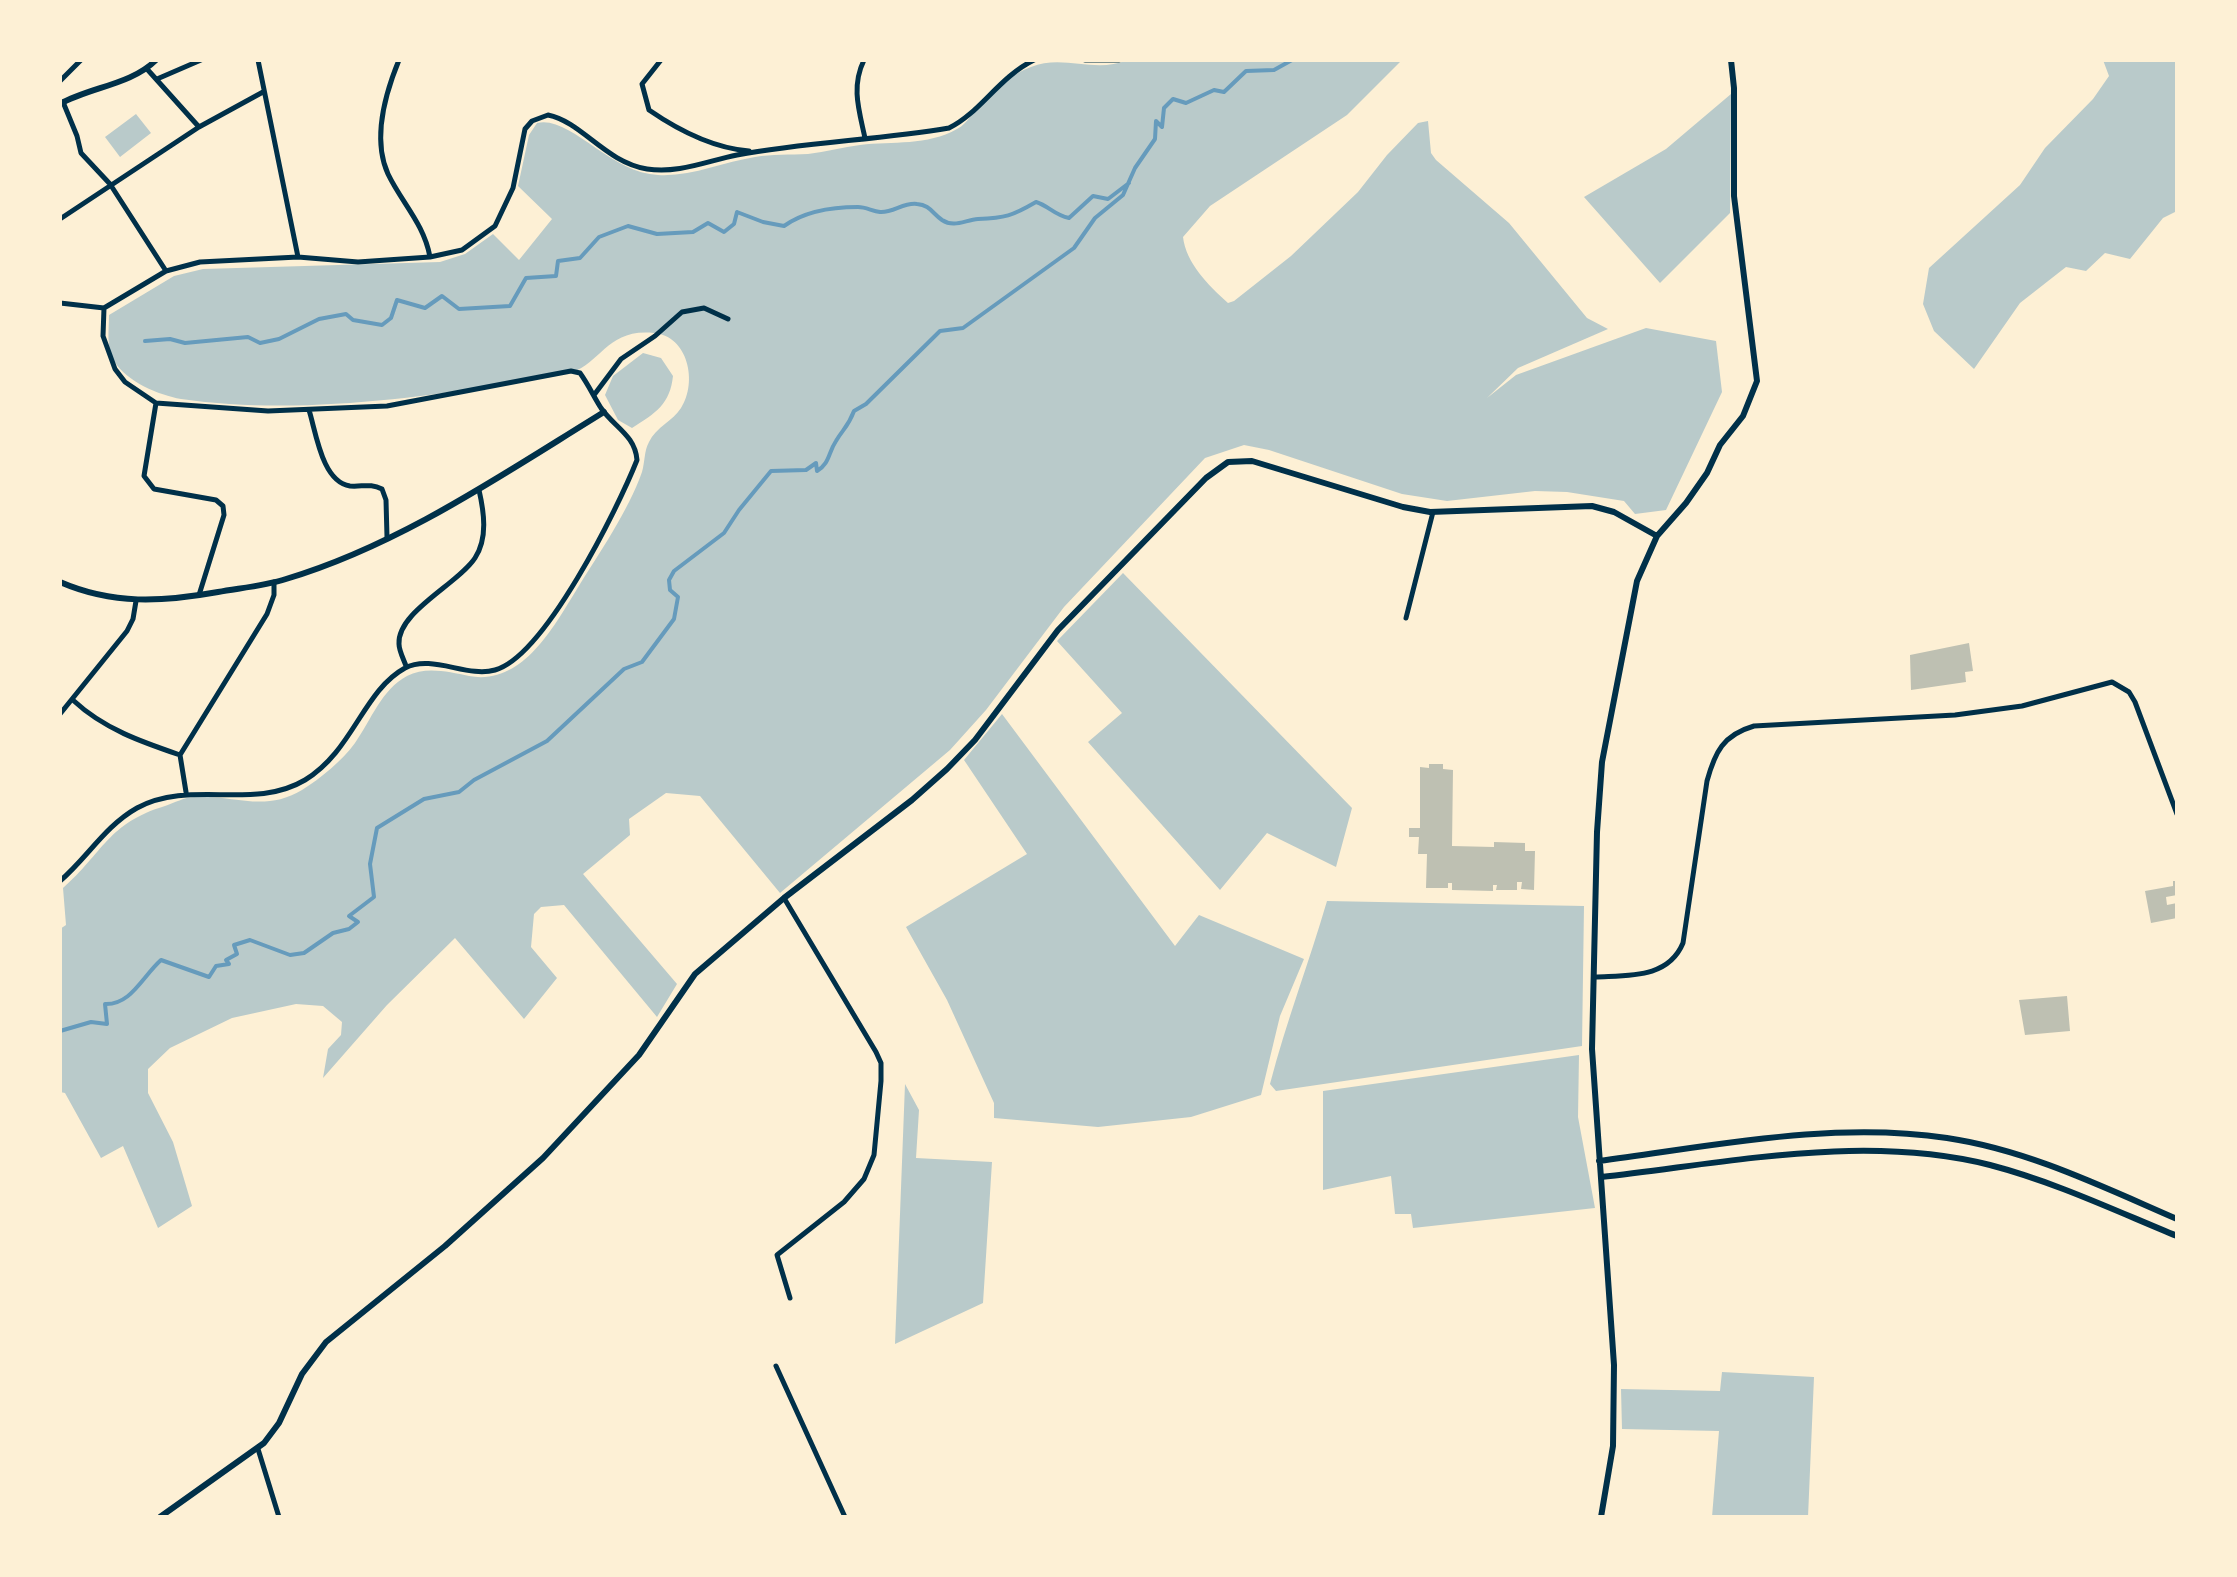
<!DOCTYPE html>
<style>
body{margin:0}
#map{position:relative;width:2237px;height:1577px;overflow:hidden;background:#fdf0d5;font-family:Lato,sans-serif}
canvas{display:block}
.frame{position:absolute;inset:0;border:62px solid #fdf0d5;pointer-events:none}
</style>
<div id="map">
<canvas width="2237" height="1577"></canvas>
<div class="frame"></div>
</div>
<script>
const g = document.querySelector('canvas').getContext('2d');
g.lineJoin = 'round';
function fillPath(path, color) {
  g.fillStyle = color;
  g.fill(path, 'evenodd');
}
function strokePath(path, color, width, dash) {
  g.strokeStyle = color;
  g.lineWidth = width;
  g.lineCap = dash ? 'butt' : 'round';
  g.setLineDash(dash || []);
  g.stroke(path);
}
fillPath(new Path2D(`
 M1127 60H1402L1347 115 1210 206 1183 237C1186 263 1208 285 1228 303L1234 301 1291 256 1358 192 1387 155 1418 123 1428 121 1431 153 1436 160 1509 223 1587 318 1608 329 1518 368 1487 398 1516 375 1646 328 1716 341 1722 392 1666 510 1635 514 1624 501 1567 492 1535 491 1447 501 1402 494 1269 450 1244 445 1205 458 1064 607 986 710 950 750 780 893 700 796 666 793 629 819 630 835 583 874 677 984 657 1017 564 905 541 907 534 914 531 947 557 978 524 1019 455 938 387 1005 323 1078 328 1049 341 1035 342 1022 323 1006 296 1004 232 1018 170 1048 148 1069V1093L173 1142 192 1206 158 1228 123 1146 101 1158 65 1093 60 1092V929L66 925 63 888C103 853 108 823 165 806 174 803 185 797 194 797 232 794 264 813 302 790 321 778 342 761 355 743 371 720 382 689 407 676 426 666 449 672 469 676 522 686 553 628 577 589 599 553 628 512 642 472 645 462 644 451 649 442 656 427 673 421 681 408 698 382 688 336 654 333 608 328 601 363 572 372 550 379 525 380 502 384 401 401 283 414 181 399 159 395 127 382 114 361 106 347 109 331 109 315L174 276 203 269 440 262 465 254 493 234 519 260 552 219 518 186 529 135 537 123C570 115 610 173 658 175 691 177 723 162 755 157 772 154 790 155 808 154 826 152 843 147 860 145 893 141 927 146 957 129 969 123 973 110 981 101 994 86 1013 74 1031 67 1063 54 1096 74 1127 60Z
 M2103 60H2177V211L2163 218 2130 259 2105 253 2086 271 2066 267 2020 303 1974 369 1934 331 1923 304 1929 268 2020 185 2045 148 2093 99 2109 76Z
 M1731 94 1730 213 1660 283 1584 197 1666 149Z
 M136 114 151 133 120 157 105 137Z
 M643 353 661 358 673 376C670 404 656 413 632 428L618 420 605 395 613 376Z
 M1123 573 1352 808 1336 867 1267 833 1220 890 1088 742 1122 713 1057 641Z
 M1002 714 1175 946 1199 915 1304 959 1280 1016 1261 1095 1191 1117 1098 1127 994 1118V1103L947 1000 906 927 1027 854 964 760Z
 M1327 901 1584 906 1582 1046 1276 1091 1270 1084C1286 1022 1309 963 1327 901Z
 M1579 1055 1578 1117 1595 1208 1413 1228 1411 1214H1395L1391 1176 1323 1190V1091Z
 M905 1084 919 1110 916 1158 992 1162 983 1303 895 1344Z
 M1722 1372 1814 1377 1808 1517H1712L1719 1431 1622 1429 1621 1389 1720 1391Z`), '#b9caca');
strokePath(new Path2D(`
 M145 341 170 339 185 343 248 337 260 343 279 339 319 319 346 314 353 320 382 325 391 318 397 300 425 308 442 296 459 309 510 306 526 278 556 276 558 261 580 258 599 237 628 226 657 234 693 232 708 223 724 232 734 224 737 212 763 222 784 226C805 211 832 207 858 207 866 207 872 211 880 212 893 213 904 202 917 204 930 205 932 213 942 220 954 228 965 220 978 219 1005 218 1012 216 1036 202 1049 206 1054 215 1069 218L1093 196 1108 199 1129 183
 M60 1031 91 1022 107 1024 105 1004C131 1005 142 977 161 960L209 977 216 966 229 964 226 960 237 954 234 945 250 940 290 955 304 953 333 933 349 929 358 922 349 916 374 897 370 864 377 828 424 799 459 792 474 780 547 741 624 669 642 662 674 619 678 597 670 590 669 580 674 571 724 533 739 510 771 471 806 470 816 463 817 471C830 463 828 453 836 441 843 429 848 427 854 411L866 404 940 331 963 328 1074 248 1095 218 1123 195 1135 168 1155 139 1156 121 1162 127 1164 108 1173 99 1186 103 1214 90 1224 92 1246 71 1274 70 1292 60`), '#669bbc', 4);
fillPath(new Path2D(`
 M1969 643 1973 671 1965 672 1966 682 1911 690 1910 655Z
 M1429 764H1443V769L1453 770 1452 846 1494 847V842L1525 843V851H1535L1534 890 1521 889 1522 882H1517V890H1496L1497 885H1493V891L1452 890V883H1448V888H1426L1427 854H1418L1419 837H1409V828H1420V767L1429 768Z
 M2173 881H2177V895L2166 897 2167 905 2177 903V918L2151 923 2145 891 2173 886Z
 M2067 996 2070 1031 2025 1035 2019 1000Z`), '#bec0b2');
strokePath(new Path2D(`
 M258 60 298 257
 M399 60C385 94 372 139 388 174 402 203 424 224 430 257
 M661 60 642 84 649 110C678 130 713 148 749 151
 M864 60C851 87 859 110 865 138
 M1085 60H1119
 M147 69 199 127
 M157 79 201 60
 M60 81 81 60
 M63 102 77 136 81 153 110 184 166 271
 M60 219 199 127 263 92
 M60 303 104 308 166 271 200 262 298 257 358 262 430 257 462 250 495 226 513 188 525 129 532 121 548 115C582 122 605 162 647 169 678 174 707 161 737 155 807 142 878 140 949 128 980 113 999 77 1034 60
 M594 395 621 359 655 336 682 312 704 308 728 319
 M156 403 144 476 154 489 216 500 223 506 224 515 199 595
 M309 410C316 432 322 482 350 486 363 487 370 483 382 489L386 500 387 537
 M1406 618 1433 512
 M406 666C404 660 399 651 399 644 397 612 458 584 475 558 488 538 484 512 479 490
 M74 701C104 729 142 742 180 755
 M60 714 127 631 133 619 136 601
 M186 792 180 755 267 614 274 595V582
 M60 881C87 858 105 826 137 808 191 779 253 811 305 780 353 751 363 691 405 668 432 654 467 678 495 670 545 656 618 508 637 460 635 435 614 427 601 408 594 397 588 384 580 373L571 371 387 406 268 411 156 403 125 382 115 369 103 336 104 308
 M784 898 876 1052 881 1063V1081L874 1155 864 1179 844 1202 777 1255 790 1298
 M1595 977C1628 975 1668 979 1683 943L1707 781C1715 752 1723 735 1754 726L1955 715 2022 706 2112 682 2129 692 2135 702 2177 814
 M776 1366 845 1517
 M258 1449 279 1517`), '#003049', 5);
strokePath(new Path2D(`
 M60 104C90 87 131 85 156 60
 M60 582C113 605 162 602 218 592 240 588 264 586 286 579 400 545 503 474 604 412
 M1599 1161C1714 1146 1831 1121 1947 1138 2028 1150 2103 1187 2177 1219
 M1601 1177C1728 1163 1863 1133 1990 1165 2055 1182 2116 1211 2177 1236
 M160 1517 264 1443 279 1423 302 1374 326 1342 445 1246 543 1158 639 1055 695 974 784 898 912 800 947 769 975 740 1058 630 1206 478 1228 462 1252 461 1403 507 1430 512 1592 506 1614 512 1657 536
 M1601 1517 1613 1446 1614 1365 1592 1049 1597 832 1602 762 1637 581 1657 536 1686 503 1707 473 1720 445 1743 416 1757 381 1734 196V88L1731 60`), '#003049', 6);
</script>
